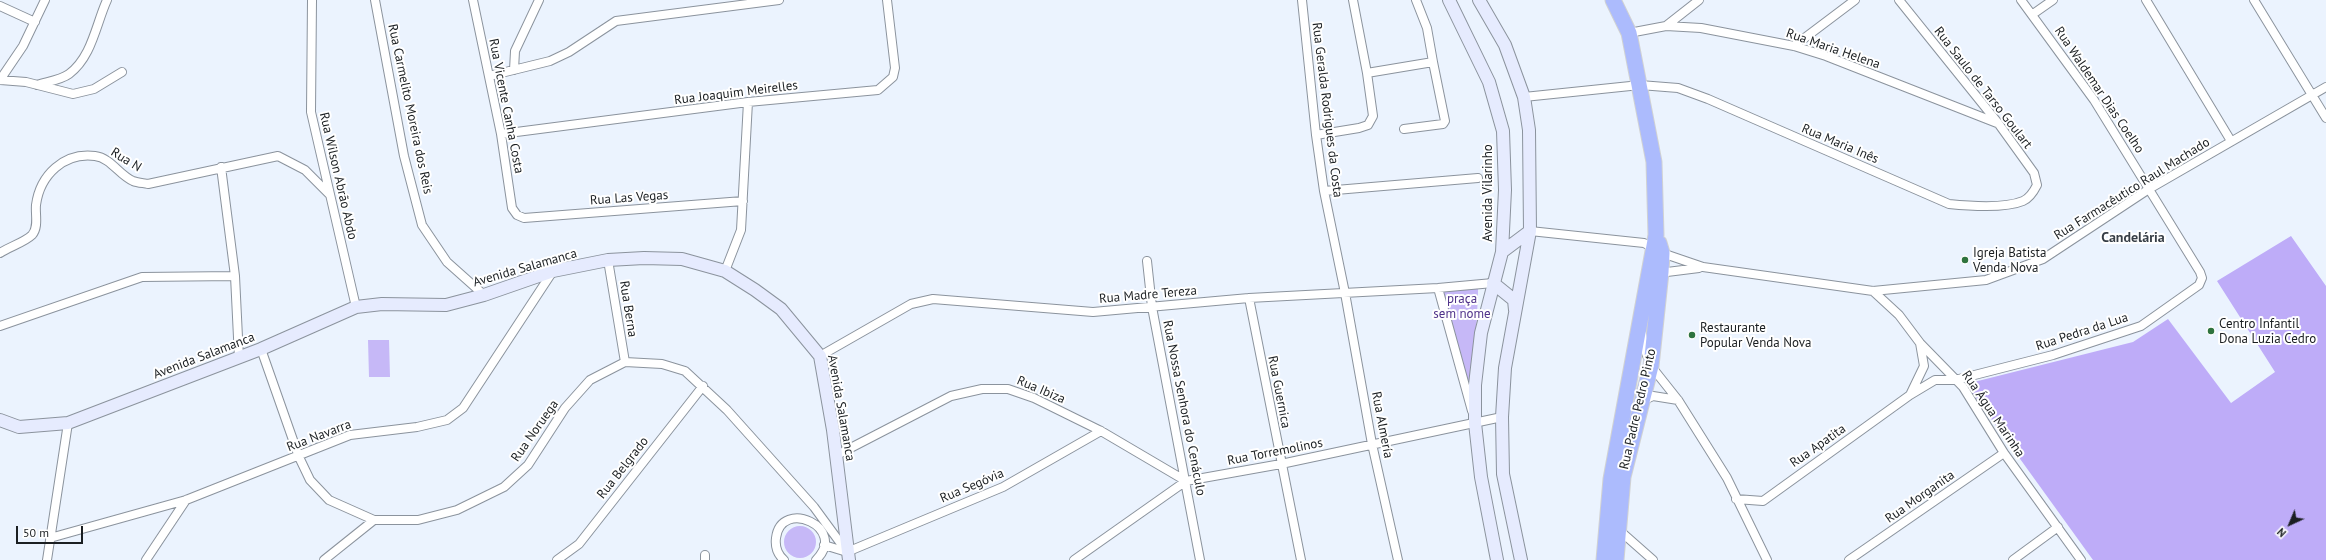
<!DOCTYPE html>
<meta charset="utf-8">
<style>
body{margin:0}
#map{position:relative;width:2326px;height:560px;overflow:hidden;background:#ebf3fe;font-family:"PT Sans",sans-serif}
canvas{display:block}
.north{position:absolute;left:2270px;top:504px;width:40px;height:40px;-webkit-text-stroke:3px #fff;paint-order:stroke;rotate:224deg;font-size:11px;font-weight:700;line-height:16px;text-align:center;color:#1b1f22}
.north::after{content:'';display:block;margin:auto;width:14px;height:18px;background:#1b1f22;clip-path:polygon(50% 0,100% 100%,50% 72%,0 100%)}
.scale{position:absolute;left:16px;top:526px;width:67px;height:18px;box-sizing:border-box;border:2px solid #1b1f22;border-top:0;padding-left:5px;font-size:12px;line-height:14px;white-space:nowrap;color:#1b1f22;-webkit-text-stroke:3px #fff;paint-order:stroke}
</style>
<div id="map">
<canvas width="2326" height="560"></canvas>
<div class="north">N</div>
<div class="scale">50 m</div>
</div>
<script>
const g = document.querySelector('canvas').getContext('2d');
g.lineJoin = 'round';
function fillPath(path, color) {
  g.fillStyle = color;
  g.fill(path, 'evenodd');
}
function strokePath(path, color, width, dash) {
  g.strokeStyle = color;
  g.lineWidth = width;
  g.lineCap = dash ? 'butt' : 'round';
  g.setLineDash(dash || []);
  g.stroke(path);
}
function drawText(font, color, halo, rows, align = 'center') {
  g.font = font + ' "PT Sans",sans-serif';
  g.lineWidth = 4;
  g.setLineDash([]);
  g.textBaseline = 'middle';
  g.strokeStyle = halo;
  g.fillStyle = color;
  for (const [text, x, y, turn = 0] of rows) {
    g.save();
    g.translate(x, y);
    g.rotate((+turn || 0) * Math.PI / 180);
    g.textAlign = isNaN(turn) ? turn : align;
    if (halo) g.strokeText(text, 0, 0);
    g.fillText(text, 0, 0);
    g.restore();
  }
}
fillPath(new Path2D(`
 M1478 289V292L1473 410 1441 290Z
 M368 340H389L390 377H369Z
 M784 542a16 16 0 1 1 32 0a16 16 0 1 1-32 0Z`), '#c6b8f7');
fillPath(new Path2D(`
 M2291 236 2326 286V560H2093L1966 384 2133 342 2168 319 2231 403 2275 372 2217 281Z`), '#beacf8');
const street = new Path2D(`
 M312 0 311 112 356 307
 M375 0 404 156 422 225 447 262 484 295
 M473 0 501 134 512 208 517 215 524 218 743 201
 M1302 0 1316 135 1324 191 1345 293 1372 444 1398 560
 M1416 0 1427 28 1433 62
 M2146 0 2231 141
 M2254 0 2326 118
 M0 6 35 22
 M2033 14 2053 0
 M1666 26 1699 0
 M1629 33 1666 26 1701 28 1794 46 1826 56 1997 123
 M1794 46 1855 0
 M514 70 515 51 539 0
 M1367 73 1433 62 1445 121 1443 124 1404 129
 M489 76 550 61 569 52 616 21 779 0
 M0 80 26 82 73 94 94 89 122 72
 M0 80 23 46 45 0
 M37 85C46 82 61 80 69 74 92 57 96 24 107 0
 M1524 97 1640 85 1678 88 1708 99 1949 204C1969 206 2004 209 2023 201 2030 198 2034 191 2037 185L2034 173 1998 123 1899 0
 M501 134 748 102 878 90 893 77 895 68 887 0
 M1316 135 1359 128 1368 125 1373 116 1367 73 1353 0
 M221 167 235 276 239 358
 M1324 191 1478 178
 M1530 231 1644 243 1662 253 1703 267 1873 291 1986 280 2043 259 2149 189 2326 87
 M0 253C9 247 25 242 32 235 39 227 35 214 36 205 40 175 64 152 95 156 111 158 119 175 133 181 138 183 144 183 148 184L278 156 305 170 330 195
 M608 260 625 362
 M1147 261 1152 307 1200 560
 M725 271 741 230 748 102
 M1659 273 1699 268
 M1438 288 1472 411
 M1873 291 1899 315 1920 343 1963 387 2004 453 2081 560
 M1249 298 1301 560
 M0 326 142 277 235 276
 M1642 334 1645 350 1651 366 1678 400 1727 478 1767 560
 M261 349 299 457 310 480 329 500 374 520H418L457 510 504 487 528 465 565 408 590 380 625 362 662 364 685 371 727 410 814 507 847 552
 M820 356 911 304 933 299 1093 312 1249 298 1438 288 1493 283
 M1911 393 1924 366 1920 343
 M1642 401 1653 396 1678 400
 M837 455 951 396 982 389H1008L1034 398 1101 431 1186 481
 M1736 499 1763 501 1910 395 1935 380H1955L2053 355 2141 326 2199 285 2202 278 2200 272 2094 100 2021 0
 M1619 530 1653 560
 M50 538 186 500 350 435 417 427 447 420 463 408 553 271
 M824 545 847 552
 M847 552 1003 487 1101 431
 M705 555V560
 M47 560 68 423
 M146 560 186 500
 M324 560 374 520
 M557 560 579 544 703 386
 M784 560C777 554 775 546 776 538 781 497 849 528 816 560
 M1074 560 1186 481 1281 464 1502 417
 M1849 560 2004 453
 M2013 560 2058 527`);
const secondary = new Path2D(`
 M1449 0 1489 82 1503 131 1505 190 1502 252 1481 333 1475 385V423L1481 477 1497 560
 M1479 0 1505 45 1524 97 1529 130 1530 231 1505 368 1502 417 1503 474 1521 560
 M1502 252 1530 231
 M1493 283 1514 300 1515 310
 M0 420 19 427 68 423 261 349 356 307 382 304 446 305 484 295 553 271 608 260 644 258 682 259 725 271 755 290 781 309 820 356 833 430 849 560`);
const highway = new Path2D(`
 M1604 560 1611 479 1656 235 1654 162 1629 33 1613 0
 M1616 560 1623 477 1651 366 1661 272 1662 253 1659 243`);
strokePath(street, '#8b939d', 10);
strokePath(secondary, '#8b939d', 14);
strokePath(highway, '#d1d2d3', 17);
strokePath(street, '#fff', 8);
strokePath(secondary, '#e6ebfe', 12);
strokePath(highway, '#acbbfd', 15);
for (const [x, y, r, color] of [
 [1965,260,4,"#2f733e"],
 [2211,331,4,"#2f733e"],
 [1692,335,4,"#2f733e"]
]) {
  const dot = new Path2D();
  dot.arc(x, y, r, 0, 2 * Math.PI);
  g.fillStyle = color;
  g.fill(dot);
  strokePath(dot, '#fff', 1.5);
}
drawText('13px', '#1b1f22', '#fff', [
 ["Rua Maria Helena",1833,49,19],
 ["Rua Saulo de Tarso Goulart",1983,88,52],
 ["Rua Waldemar Dias Coelho",2099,90,56],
 ["Rua Joaquim Meirelles",736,93,-7],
 ["Rua Vicente Canha Costa",506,106,79],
 ["Rua Carmelito Moreira dos Reis",410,109,78],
 ["Rua Geralda Rodrigues da Costa",1327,110,83],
 ["Rua Maria Inês",1840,144,23],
 ["Rua N",126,160,32],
 ["Rua Wilson Abrão Abdo",338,176,77],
 ["Rua Farmacêutico Raul Machado",2132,189,-32],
 ["Avenida Vilarinho",1488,193,-90],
 ["Rua Las Vegas",629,198,-4],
 ["Avenida Salamanca",525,268,-16],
 ["Rua Madre Tereza",1148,295,-5],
 ["Rua Berna",628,309,81],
 ["Rua Pedra da Lua",2082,332,-18],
 ["Avenida Salamanca",204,356,-21],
 ["Rua Ibiza",1041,390,23],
 ["Rua Guernica",1279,392,79],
 ["Avenida Salamanca",841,408,80],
 ["Rua Nossa Senhora do Cenáculo",1184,408,79],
 ["Rua Padre Pedro Pinto",1638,409,-77],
 ["Rua Água Marinha",1993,414,56],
 ["Rua Almería",1382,425,79],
 ["Rua Noruega",535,431,-55],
 ["Rua Navarra",319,436,-21],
 ["Rua Apatita",1818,446,-35],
 ["Rua Torremolinos",1275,452,-11],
 ["Rua Belgrado",623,468,-52],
 ["Rua Segóvia",972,486,-23],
 ["Rua Morganita",1920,497,-35]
]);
drawText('13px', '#1b1f22', '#fff', [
 ["Igreja Batista",1973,253],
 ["Venda Nova",1973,268],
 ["Centro Infantil",2219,324],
 ["Dona Luzia Cedro",2219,339],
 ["Restaurante",1700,328],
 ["Popular Venda Nova",1700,343]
], 'left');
drawText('13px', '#50338a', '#fff', [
 ["praça",1462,299],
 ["sem nome",1462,314]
]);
drawText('bold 14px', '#373e46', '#fff', [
 ["Candelária",2133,238]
]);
</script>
